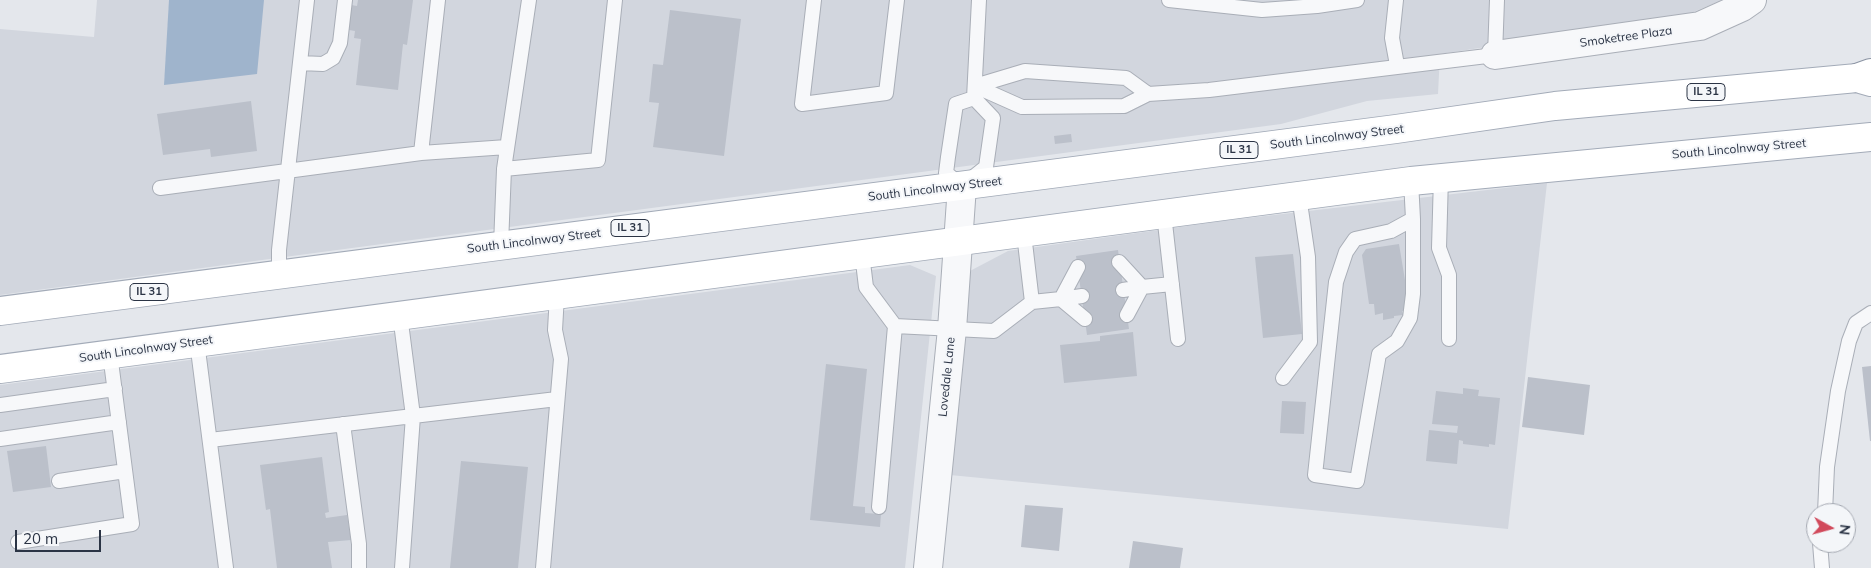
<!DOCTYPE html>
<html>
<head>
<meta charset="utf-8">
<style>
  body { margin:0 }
  #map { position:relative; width:1871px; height:568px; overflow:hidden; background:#e4e7ec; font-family:Mulish,sans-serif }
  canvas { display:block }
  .north { position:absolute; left:1806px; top:503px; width:50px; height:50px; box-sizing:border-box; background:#f4f6f9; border:1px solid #a4a8b1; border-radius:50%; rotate:97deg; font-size:14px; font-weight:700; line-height:20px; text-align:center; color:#2b3445 }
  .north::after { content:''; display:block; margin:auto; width:18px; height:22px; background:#d1495b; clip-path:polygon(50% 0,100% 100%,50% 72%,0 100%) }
  .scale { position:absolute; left:15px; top:530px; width:86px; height:22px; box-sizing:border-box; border:2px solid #2b3445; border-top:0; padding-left:6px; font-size:15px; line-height:18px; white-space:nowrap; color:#2b3445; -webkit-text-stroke:4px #f4f6f9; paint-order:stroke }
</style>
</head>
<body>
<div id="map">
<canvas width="1871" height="568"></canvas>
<div class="north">N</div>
<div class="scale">20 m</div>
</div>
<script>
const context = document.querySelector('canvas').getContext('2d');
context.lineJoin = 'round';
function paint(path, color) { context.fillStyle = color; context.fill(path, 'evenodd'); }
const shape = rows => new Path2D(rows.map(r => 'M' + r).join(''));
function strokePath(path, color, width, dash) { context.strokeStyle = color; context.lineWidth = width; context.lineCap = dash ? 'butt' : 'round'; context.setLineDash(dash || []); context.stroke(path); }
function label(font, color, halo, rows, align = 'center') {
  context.font = font + ' Mulish,sans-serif'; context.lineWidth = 4; context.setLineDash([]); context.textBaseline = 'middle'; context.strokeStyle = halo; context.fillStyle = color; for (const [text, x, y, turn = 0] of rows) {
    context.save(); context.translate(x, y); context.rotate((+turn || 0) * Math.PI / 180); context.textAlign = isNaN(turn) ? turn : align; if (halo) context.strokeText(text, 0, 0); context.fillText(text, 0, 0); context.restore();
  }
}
paint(shape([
  [97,0,1722,0,1679,18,1440,54,1438,94,1367,101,1281,124,0,295,0,29,94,37],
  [1547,183,1508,529,950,475,968,272,1008,251,1223,221],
  [910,265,936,276,905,568,0,568,0,385]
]), '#d2d6de');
paint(shape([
  [169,0,264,0,257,74,164,85]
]), '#9fb4cc');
paint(shape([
  [358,0,413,0,407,45,403,44,398,90,356,85,361,39,354,38,355,31,349,30,351,5,357,6],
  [670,10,741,19,724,156,653,147,659,103,649,102,653,64,663,65],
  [251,101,257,151,211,157,210,149,163,155,157,114],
  [1071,134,1072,142,1055,144,1054,136],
  [1399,244,1410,310,1402,311,1403,315,1394,316,1394,318,1383,320,1383,313,1375,315,1374,304,1369,304,1362,255,1366,249],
  [1118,250,1129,329,1087,335,1076,256],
  [1293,254,1302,334,1263,338,1255,257],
  [1133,332,1137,376,1064,383,1060,345,1100,341,1100,336],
  [826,364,867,369,853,506,865,507,865,513,881,514,880,527,810,520],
  [1871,366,1871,441,1870,441,1862,367],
  [1528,377,1590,385,1584,435,1522,427],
  [1463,388,1479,390,1478,396,1500,398,1495,445,1489,444,1489,447,1463,444,1463,441,1459,440,1457,464,1426,461,1429,430,1457,433,1458,426,1432,424,1436,391,1463,394],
  [1282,401,1306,402,1304,434,1280,433],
  [46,446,51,487,13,492,7,451],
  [322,457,329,512,325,513,326,518,347,515,351,540,328,542,332,568,277,568,270,509,266,510,260,465],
  [461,461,528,467,518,568,450,568],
  [1025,505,1063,508,1059,551,1021,547],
  [1133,541,1183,548,1180,568,1129,568]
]), '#bbc0ca');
const service = shape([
  [814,0,802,104,886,93,897,0],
  [1169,0,1262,10,1317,6,1357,0],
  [1396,0,1392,38,1397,65],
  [300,63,323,64,333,58,340,43,345,0],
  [975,86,1022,107,1124,106,1148,94,1209,90,1495,55,1497,0],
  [975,86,1025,71,1126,78,1148,94],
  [974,98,956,104,948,157,946,173,962,186,986,167,993,118,974,98,979,0],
  [421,153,507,147],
  [504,169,598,160,615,0],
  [1441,177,1439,248,1449,275,1449,339],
  [1411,181,1413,219,1413,294,1410,318,1397,341,1379,354,1357,481,1315,475,1336,282,1346,252,1355,239,1391,231,1413,219],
  [160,188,421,153,438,0],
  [1164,214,1178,339],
  [1024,234,1032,302],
  [501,245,504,169,529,0],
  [862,254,866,287,895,326],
  [1119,262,1142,287],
  [279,275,279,250,307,0],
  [1123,290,1142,287],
  [1061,299,1078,267],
  [1061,299,1082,296],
  [400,315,413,416,402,568],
  [1127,315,1142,287,1172,284],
  [197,342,226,568],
  [1283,378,1310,342,1308,257,1299,196],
  [0,405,115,389],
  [343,424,359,544,359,568],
  [0,439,119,422],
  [210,440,557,399],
  [59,481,125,471],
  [879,507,895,326,994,331,1032,302,1061,299,1085,319],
  [1825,513,1827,467,1838,391,1849,341,1856,323,1871,313],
  [18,542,132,524,110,354],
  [1820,543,1822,568],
  [543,568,561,359,555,330,557,295]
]);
const minor = shape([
  [1495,55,1700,26,1742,7,1752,0],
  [928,568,952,329,962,186]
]);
const primary = shape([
  [0,311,1396,129,1555,106,1857,78,1871,82],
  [0,369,1411,181,1871,137]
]);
const motorway = shape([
  [1857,78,1871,73]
]);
strokePath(service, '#a9aeb7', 16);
strokePath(minor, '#a9aeb7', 30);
strokePath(primary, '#a3abb8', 30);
strokePath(motorway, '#8b94a3', 30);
strokePath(service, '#f7f8fa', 14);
strokePath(minor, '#f7f8fa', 28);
strokePath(primary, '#fff', 28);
strokePath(motorway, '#fff', 28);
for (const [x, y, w] of [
  [1706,92,38],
  [1239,150,38],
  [630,228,38],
  [149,292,38]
]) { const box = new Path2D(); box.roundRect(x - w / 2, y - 8.5, w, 17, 4); context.fillStyle = '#f4f6f9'; context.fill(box); strokePath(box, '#2b3445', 1); }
label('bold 11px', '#2b3445', null, [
  ["IL 31",1706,92],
  ["IL 31",1239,150],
  ["IL 31",630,228],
  ["IL 31",149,292]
]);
label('12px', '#2b3445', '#f4f6f9', [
  ["Smoketree Plaza",1626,37,-8],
  ["South Lincolnway Street",1337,137,-7],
  ["South Lincolnway Street",1739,149,-5],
  ["South Lincolnway Street",935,189,-7],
  ["South Lincolnway Street",534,241,-7],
  ["South Lincolnway Street",146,349,-8],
  ["Lovedale Lane",947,377,-84]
]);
</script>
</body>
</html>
